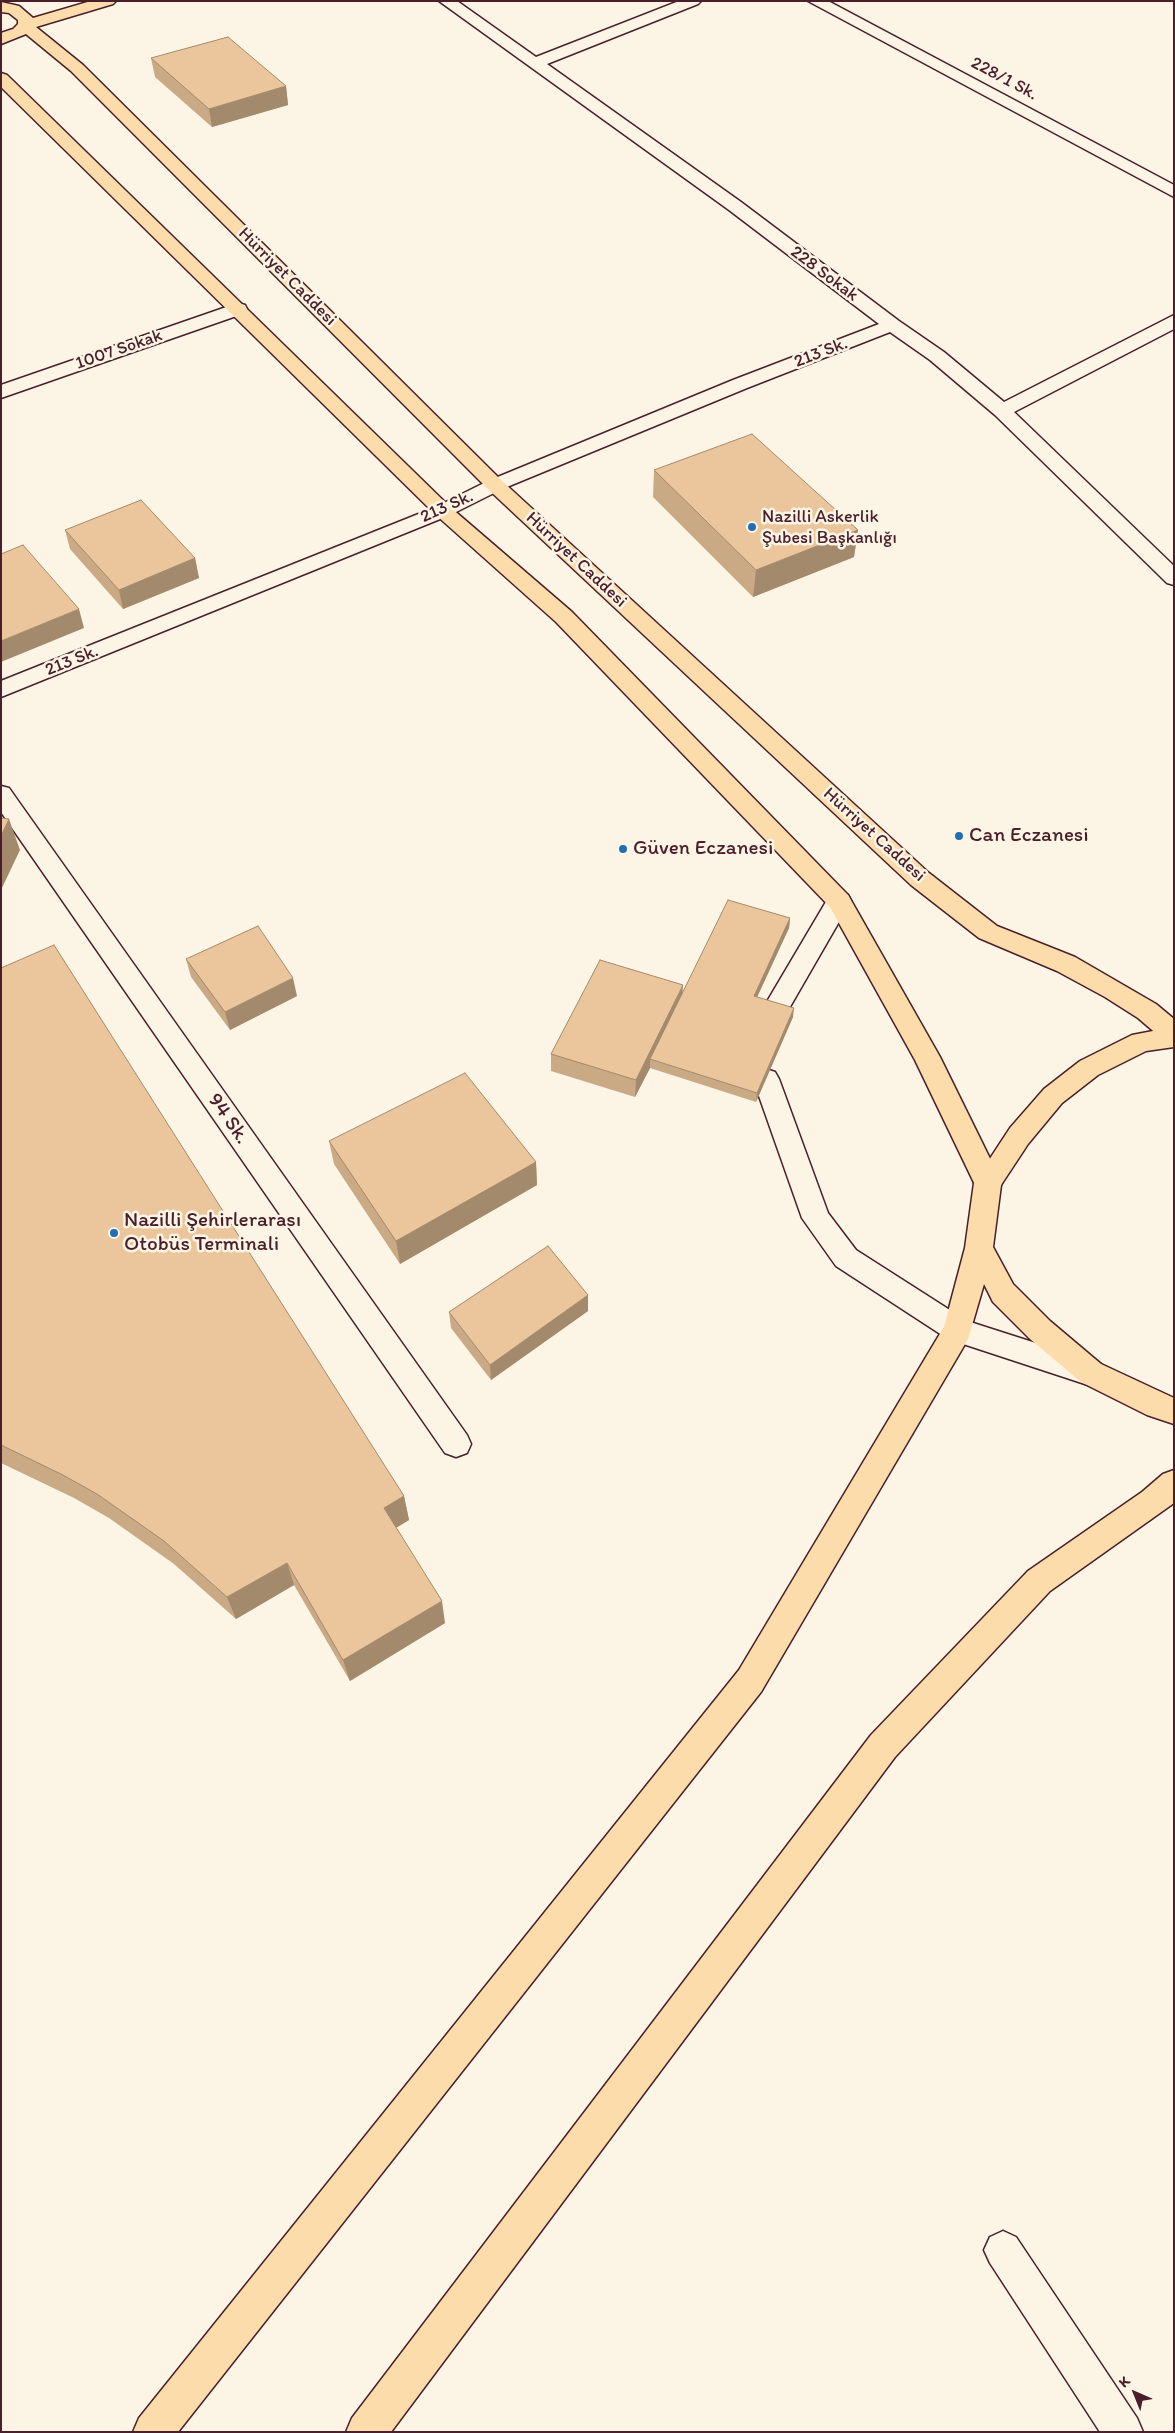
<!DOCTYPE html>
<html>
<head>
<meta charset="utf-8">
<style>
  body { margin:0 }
  #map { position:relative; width:1175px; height:2433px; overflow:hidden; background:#fcf5e5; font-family:Itim,sans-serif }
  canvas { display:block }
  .frame { position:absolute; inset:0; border:2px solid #4a1f2b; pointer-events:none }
  .north { position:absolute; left:1110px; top:2368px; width:50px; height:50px; -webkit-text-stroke:4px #fcf5e5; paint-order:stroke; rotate:316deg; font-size:14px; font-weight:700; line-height:20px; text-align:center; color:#4a1f2b }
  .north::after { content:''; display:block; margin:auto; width:18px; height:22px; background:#4a1f2b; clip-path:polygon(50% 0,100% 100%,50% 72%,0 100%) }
</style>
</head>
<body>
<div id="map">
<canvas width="1175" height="2433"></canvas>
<div class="frame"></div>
<div class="north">K</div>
</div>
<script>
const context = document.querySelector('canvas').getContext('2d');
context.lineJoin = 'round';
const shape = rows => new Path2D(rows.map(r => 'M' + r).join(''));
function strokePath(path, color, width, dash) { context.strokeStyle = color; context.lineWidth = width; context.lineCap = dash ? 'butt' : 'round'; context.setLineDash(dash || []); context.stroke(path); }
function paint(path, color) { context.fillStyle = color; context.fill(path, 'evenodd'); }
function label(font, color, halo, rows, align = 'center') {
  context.font = font + ' Itim,sans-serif'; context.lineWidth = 5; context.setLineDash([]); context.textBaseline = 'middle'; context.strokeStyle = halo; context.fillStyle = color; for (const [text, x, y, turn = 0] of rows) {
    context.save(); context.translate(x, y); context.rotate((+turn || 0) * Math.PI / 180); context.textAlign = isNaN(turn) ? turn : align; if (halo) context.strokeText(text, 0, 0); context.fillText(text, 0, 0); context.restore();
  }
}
const minor = shape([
  [439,1,457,1,536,57,679,1,701,1,698,4,547,64,741,202,899,321,944,352,1004,402,1174,315,1174,329,1014,412,1174,566,1174,585,1167,583,995,415,930,360,890,332,747,388,502,489,450,515,1,697,1,681,436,507,488,481,733,380,879,324,729,210,439,1],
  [808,1,828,1,1174,185,1174,197,808,1],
  [238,303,245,305,247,309,245,313,1,398,1,385,238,303],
  [1,786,9,788,467,1435,471,1444,467,1453,456,1457,445,1453,1,812,1,786],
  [839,892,848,895,851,901,783,1019,774,1022,765,1019,761,1012,765,1005,830,895,839,892],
  [766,1069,775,1072,779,1079,828,1213,856,1250,967,1321,1101,1364,1106,1373,1101,1382,1091,1386,948,1339,836,1266,802,1218,753,1079,757,1072,766,1069],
  [1003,2231,1016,2237,1137,2418,1143,2432,1100,2432,990,2263,984,2250,990,2237,1003,2231]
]);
const major = shape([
  [91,1,116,1,113,4,36,27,83,65,502,481,929,873,997,926,1075,957,1156,1004,1174,1019,1174,1044,1165,1041,1138,1018,1105,997,1057,971,979,938,911,885,488,489,71,71,26,34,1,44,1,33,13,29,18,24,18,20,9,13,1,12,1,2,19,6,33,18,91,1],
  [1,73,7,75,450,507,572,612,848,895,940,1057,1002,1183,998,1191,988,1194,978,1191,915,1060,830,907,556,622,436,515,1,87,1,73]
]);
const highway = shape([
  [1174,1027,1174,1047,1146,1051,1098,1075,1062,1103,1028,1144,1001,1185,993,1247,1013,1284,1050,1321,1101,1364,1174,1398,1174,1424,1147,1415,1081,1382,1030,1339,993,1302,984,1284,968,1339,761,1692,178,2432,133,2432,139,2418,739,1670,944,1327,965,1248,974,1183,1010,1128,1044,1089,1080,1061,1132,1035,1174,1027],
  [1174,1470,1174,1503,1050,1591,895,1757,391,2432,346,2432,352,2418,871,1735,1028,1571,1142,1492,1163,1474,1174,1470]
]);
strokePath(minor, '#4a1f2b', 3);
strokePath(major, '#4a1f2b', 3);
strokePath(highway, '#4a1f2b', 3);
paint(minor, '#fcf5e5');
paint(major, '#fcdcab');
paint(highway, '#fcdcab');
paint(shape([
  [151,58,286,86,288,105,212,127,155,77],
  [654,470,858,530,854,557,753,597,653,497],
  [65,530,195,558,199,578,123,609,70,549],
  [790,918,789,928,757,997,793,1017,756,1102,650,1068,635,1097,551,1071,551,1054,682,993],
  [186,959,297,996,230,1030,191,977],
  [1,968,404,1496,409,1520,396,1528,445,1623,350,1681,294,1585,236,1619,174,1564,109,1518,74,1498,1,1463],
  [329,1141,536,1162,537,1185,400,1264,334,1164],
  [588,1311,491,1380,451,1328,449,1312]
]), '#caa985');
paint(shape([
  [286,86,288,105,212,127,209,109],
  [858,530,854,557,753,597,756,570],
  [195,558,199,578,123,609,119,590],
  [79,609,84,628,1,662,1,641],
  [9,819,20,850,1,890,1,836],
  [790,918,789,928,753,1006,754,996],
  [293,978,297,996,230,1030,225,1012],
  [683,985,682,1003,650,1059,650,1068,635,1097,636,1080],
  [794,1008,793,1017,756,1102,757,1093],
  [536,1162,537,1185,400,1264,396,1241],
  [588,1295,588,1311,491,1380,490,1365],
  [404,1496,409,1520,389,1532,384,1508],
  [287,1563,294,1585,236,1619,227,1597],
  [442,1601,445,1623,350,1681,343,1660]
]), '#a48a6c');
const building = shape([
  [228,37,286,86,209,109,151,58,228,37],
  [752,434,858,530,756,570,654,470,752,434],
  [141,500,195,558,119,590,65,530,141,500],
  [23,545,79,609,1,641,1,554,23,545],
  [1,818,9,819,1,836,1,818],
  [728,900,790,918,754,996,794,1008,757,1093,650,1059,728,900],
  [258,926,293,978,225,1012,186,959,258,926],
  [54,945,404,1496,384,1508,442,1601,343,1660,287,1563,227,1597,164,1541,97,1494,61,1474,1,1445,1,968,54,945],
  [600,960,683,985,636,1080,551,1054,600,960],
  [465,1073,536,1162,396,1241,329,1141,465,1073],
  [548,1246,588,1295,490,1365,449,1312,548,1246]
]);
paint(building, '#ebc59b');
strokePath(building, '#a48a6c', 1);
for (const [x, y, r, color] of [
  [752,527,5,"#1f6fb2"],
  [959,836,5,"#1f6fb2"],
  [623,849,5,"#1f6fb2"],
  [114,1233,5,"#1f6fb2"]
]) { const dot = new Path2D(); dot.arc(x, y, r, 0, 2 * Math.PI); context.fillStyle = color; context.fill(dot); strokePath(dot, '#fcf5e5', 2); }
label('18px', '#4a1f2b', '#fcf5e5', [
  ["228/1 Sk.",1004,79,28],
  ["228 Sokak",824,274,37],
  ["Hürriyet Caddesi",287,277,45],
  ["1007 Sokak",119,350,-19],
  ["213 Sk.",821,353,-21],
  ["213 Sk.",447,507,-24],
  ["Hürriyet Caddesi",576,560,43],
  ["213 Sk.",72,661,-22],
  ["Hürriyet Caddesi",874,835,42]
]);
label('18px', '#4a1f2b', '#fcf5e5', [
  ["Nazilli Askerlik",762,517],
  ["Şubesi Başkanlığı",762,538]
], 'left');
label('21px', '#4a1f2b', '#fcf5e5', [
  ["Can Eczanesi",969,836],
  ["Güven Eczanesi",633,849],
  ["Nazilli Şehirlerarası",124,1221],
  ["Otobüs Terminali",124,1245]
], 'left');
label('21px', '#4a1f2b', '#fcf5e5', [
  ["94 Sk.",228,1119,55]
]);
</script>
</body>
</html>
